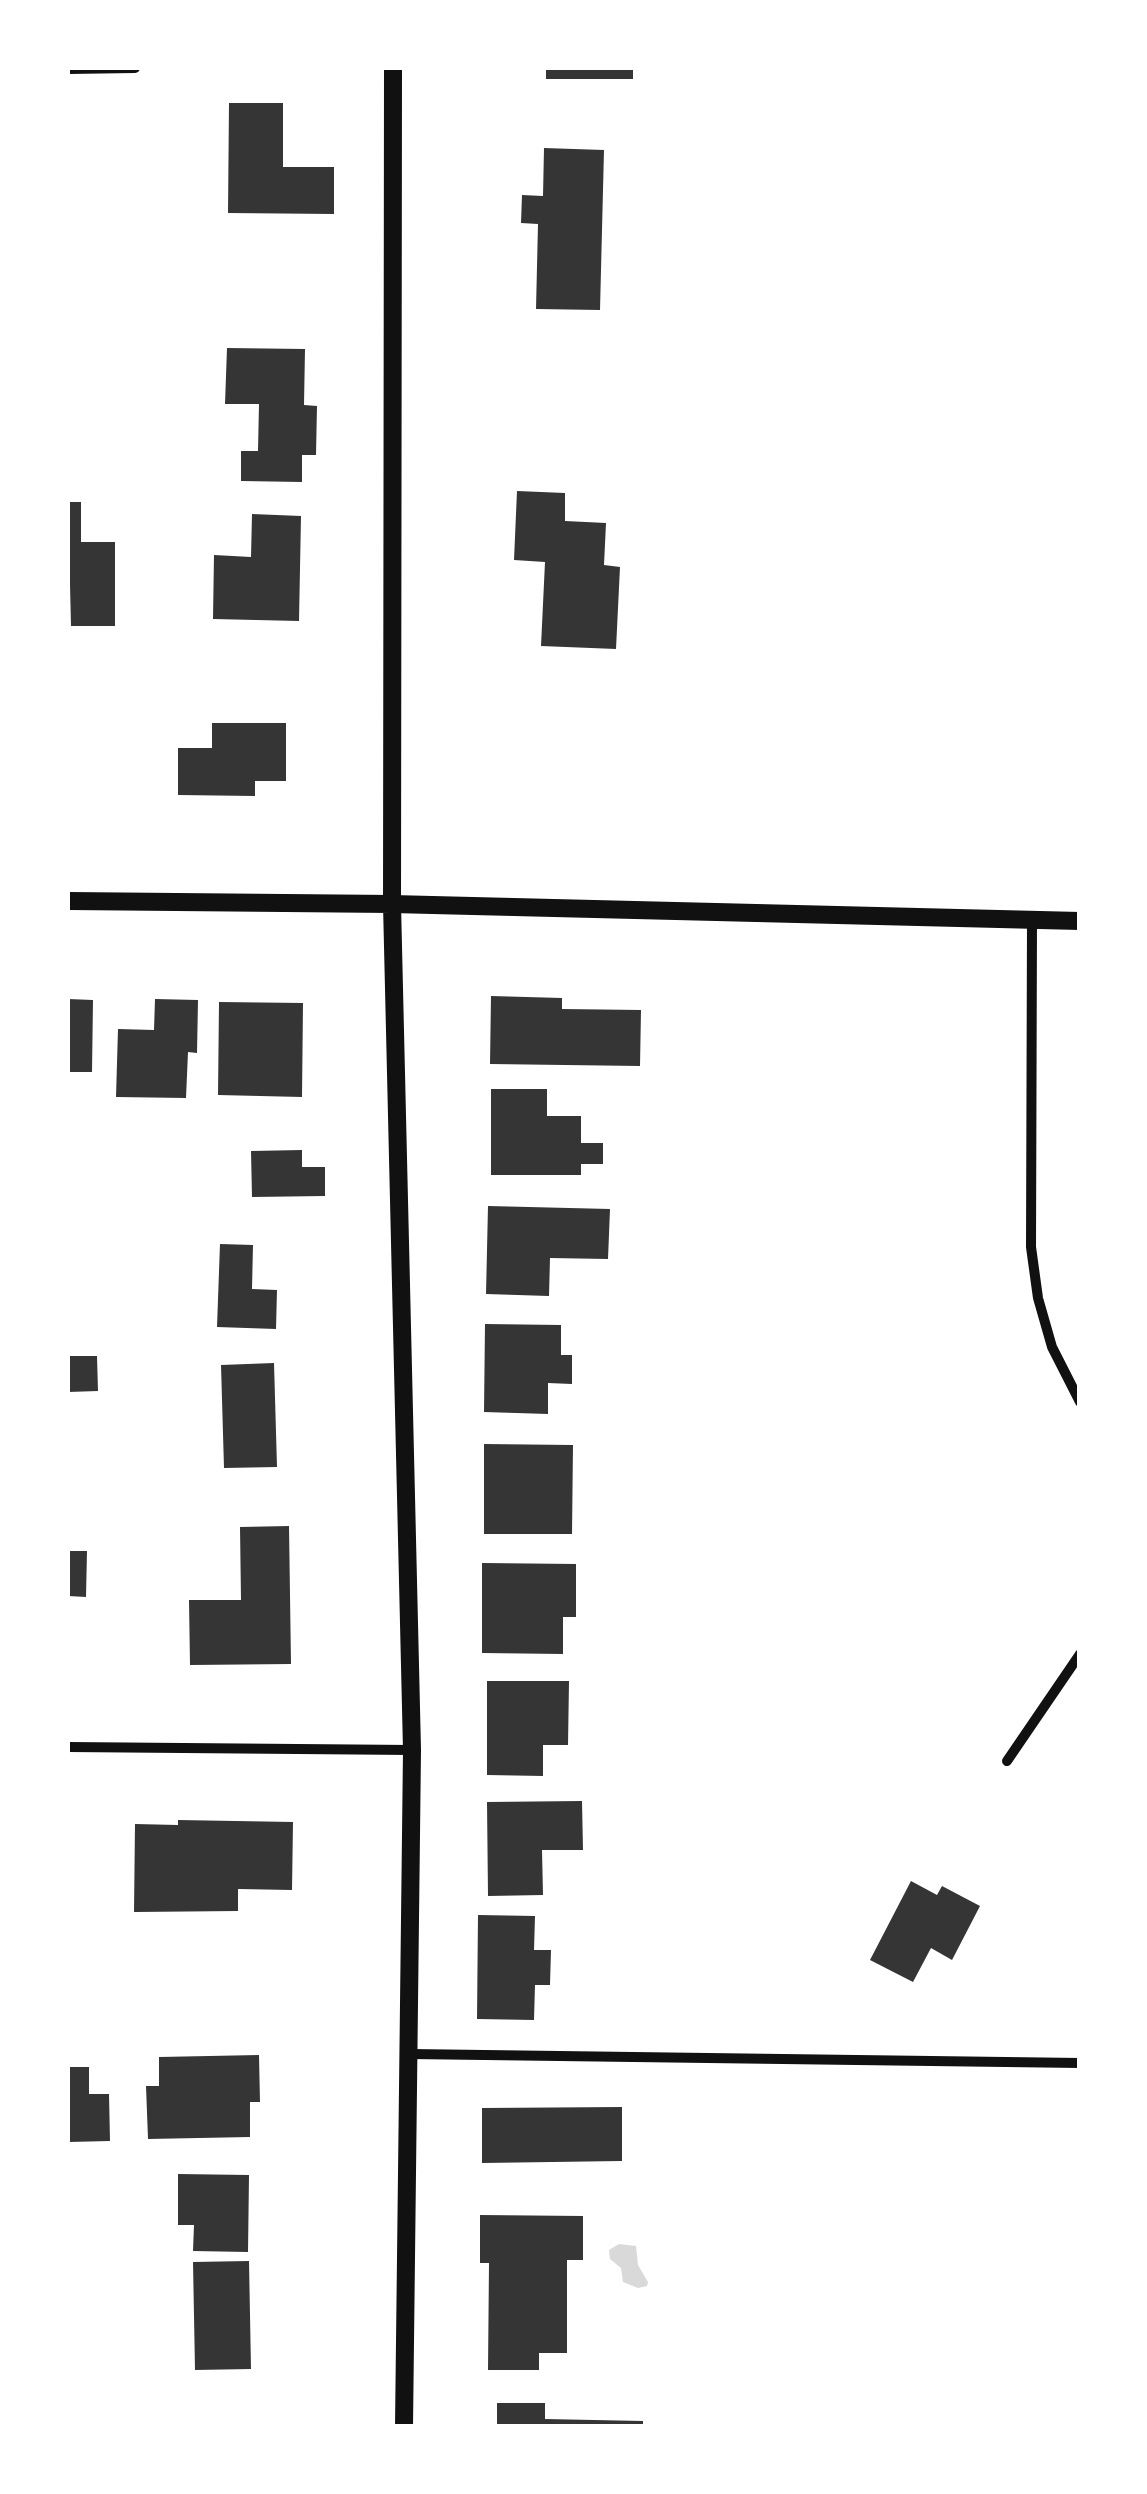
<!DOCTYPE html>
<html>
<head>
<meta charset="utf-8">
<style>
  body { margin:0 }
  #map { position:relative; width:1147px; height:2494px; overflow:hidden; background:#fff; font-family:Signika,sans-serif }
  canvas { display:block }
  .frame { position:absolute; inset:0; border:70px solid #fff; pointer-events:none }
</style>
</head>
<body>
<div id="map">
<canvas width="1147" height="2494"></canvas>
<div class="frame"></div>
</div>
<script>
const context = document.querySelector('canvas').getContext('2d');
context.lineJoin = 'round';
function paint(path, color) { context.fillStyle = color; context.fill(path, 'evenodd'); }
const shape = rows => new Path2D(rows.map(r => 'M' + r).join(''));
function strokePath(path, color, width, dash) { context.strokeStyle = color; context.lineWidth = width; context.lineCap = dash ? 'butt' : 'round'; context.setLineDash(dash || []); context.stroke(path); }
paint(shape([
  [619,2244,636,2246,638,2265,648,2282,647,2286,638,2288,623,2282,621,2268,610,2259,609,2250]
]), '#d9d9d9');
paint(shape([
  [546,68,633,68,633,79,546,79],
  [229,103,283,103,283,167,334,167,334,214,228,213],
  [544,148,604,150,600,310,536,309,538,224,521,223,522,195,543,196],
  [227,348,305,349,304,405,317,406,316,455,302,455,302,482,241,481,241,451,258,451,259,404,225,404],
  [517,491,565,493,565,521,606,523,604,565,620,567,616,649,541,646,545,562,514,560],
  [68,502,81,502,81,542,115,542,115,626,71,626],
  [252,514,301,516,299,621,213,619,214,555,251,557],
  [212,723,286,723,286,781,255,781,255,796,178,795,178,748,212,748],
  [491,996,562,998,562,1009,641,1010,640,1066,490,1064],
  [68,999,93,1000,92,1072,68,1072],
  [155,999,198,1000,197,1053,188,1052,186,1098,116,1097,118,1029,154,1030],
  [219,1002,303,1003,302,1097,218,1095],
  [491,1089,547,1089,547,1116,581,1116,581,1143,603,1143,603,1164,581,1164,581,1175,491,1175],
  [302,1150,302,1167,325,1167,325,1196,252,1197,251,1151],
  [488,1206,610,1209,608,1259,550,1258,549,1296,486,1294],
  [220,1244,253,1245,252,1289,277,1290,276,1329,217,1327],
  [485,1324,561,1325,561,1355,572,1355,572,1384,548,1383,548,1414,484,1412],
  [68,1356,97,1356,98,1391,68,1392],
  [274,1363,277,1467,224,1468,221,1365],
  [484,1444,573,1445,572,1534,484,1534],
  [289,1526,291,1664,190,1665,189,1600,241,1600,240,1527],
  [68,1551,87,1551,86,1597,68,1596],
  [482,1563,576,1564,576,1617,563,1617,563,1654,482,1653],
  [487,1681,569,1681,568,1745,543,1745,543,1776,487,1775],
  [582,1801,583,1850,542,1850,543,1895,488,1896,487,1802],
  [178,1820,293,1822,292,1890,238,1889,238,1911,134,1912,135,1824,178,1825],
  [911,1881,937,1895,942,1886,980,1906,952,1960,931,1948,913,1982,870,1960],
  [478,1915,535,1916,534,1950,551,1950,550,1985,535,1985,534,2020,477,2019],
  [259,2055,260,2102,250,2102,250,2137,148,2139,146,2086,159,2086,159,2057],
  [70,2067,89,2067,89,2094,109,2094,110,2141,68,2142],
  [622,2107,622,2161,482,2163,482,2108],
  [178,2174,249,2175,248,2252,193,2251,194,2225,178,2225],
  [480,2215,583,2216,583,2260,567,2260,567,2353,539,2353,539,2370,488,2370,489,2263,480,2263],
  [249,2261,251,2369,195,2370,193,2262],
  [497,2403,545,2403,545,2419,643,2421,643,2426,497,2426]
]), '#353535');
strokePath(shape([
  [68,69,135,68],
  [1032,920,1031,1247,1038,1298,1052,1347,1080,1402],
  [68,1747,412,1750],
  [1007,1761,1080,1654],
  [410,2054,1080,2063]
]), '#111', 10);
strokePath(shape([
  [393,68,392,904,412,1750,404,2426],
  [68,901,392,904,1080,921]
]), '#111', 18);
</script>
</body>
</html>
